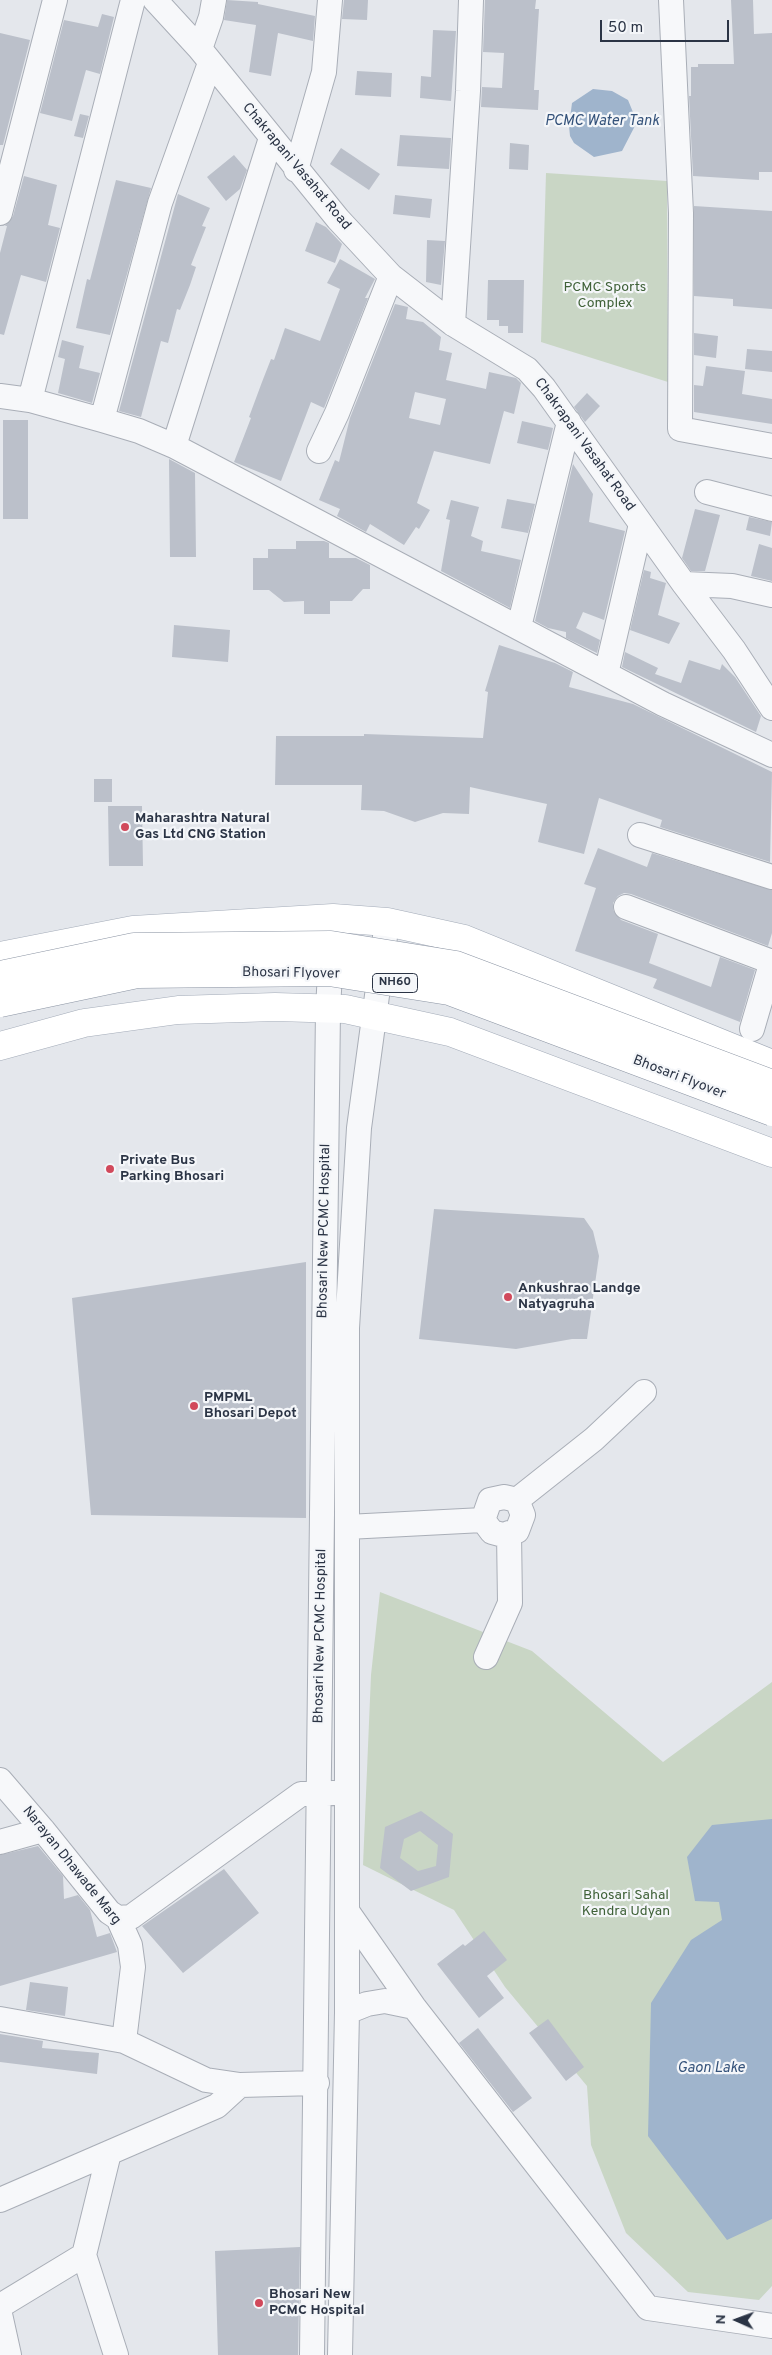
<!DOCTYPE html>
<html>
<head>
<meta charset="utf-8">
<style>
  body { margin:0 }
  #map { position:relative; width:772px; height:2355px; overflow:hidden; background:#e4e7ec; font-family:Overpass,sans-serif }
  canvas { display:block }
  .north { position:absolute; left:712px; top:2295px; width:50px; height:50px; -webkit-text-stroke:4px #f4f6f9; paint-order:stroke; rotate:272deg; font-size:14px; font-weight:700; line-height:20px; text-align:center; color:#2b3445 }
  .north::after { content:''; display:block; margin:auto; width:18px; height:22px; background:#2b3445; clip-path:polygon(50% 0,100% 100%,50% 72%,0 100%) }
  .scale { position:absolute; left:600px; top:20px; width:129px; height:22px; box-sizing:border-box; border:2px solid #2b3445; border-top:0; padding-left:6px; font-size:15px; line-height:18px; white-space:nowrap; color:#2b3445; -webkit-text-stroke:4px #f4f6f9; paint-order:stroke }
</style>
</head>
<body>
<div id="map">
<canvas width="772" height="2355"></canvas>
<div class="north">N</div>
<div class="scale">50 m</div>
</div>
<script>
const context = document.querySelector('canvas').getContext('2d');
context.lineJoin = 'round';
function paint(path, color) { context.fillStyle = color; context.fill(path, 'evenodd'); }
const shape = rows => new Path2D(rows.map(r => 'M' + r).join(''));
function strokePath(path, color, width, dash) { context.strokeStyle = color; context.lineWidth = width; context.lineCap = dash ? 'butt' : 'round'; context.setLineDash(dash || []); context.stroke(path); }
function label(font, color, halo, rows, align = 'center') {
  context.font = font + ' Overpass,sans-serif'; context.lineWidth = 4.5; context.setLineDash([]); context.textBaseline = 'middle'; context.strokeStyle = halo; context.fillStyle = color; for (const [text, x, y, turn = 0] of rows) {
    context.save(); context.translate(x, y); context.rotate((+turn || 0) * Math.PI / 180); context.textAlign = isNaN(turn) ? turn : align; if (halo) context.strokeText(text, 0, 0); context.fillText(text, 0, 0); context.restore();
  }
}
paint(shape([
  [546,173,667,181,668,382,541,342],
  [380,1592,532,1651,663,1762,772,1682,772,2286,759,2300,688,2292,626,2233,591,2145,587,2086,505,1987,454,1910,363,1865,371,1675]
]), '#c9d6c5');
paint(shape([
  [593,89,612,91,628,100,637,122,622,151,594,157,574,143,570,136,569,126,572,103],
  [772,1819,772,2219,727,2240,648,2136,651,2003,691,1940,722,1920,719,1902,695,1901,687,1857,712,1825]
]), '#9fb4cc');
paint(shape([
  [227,0,258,2,258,4,315,16,313,41,278,33,271,76,249,72,256,25,224,20],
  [344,0,368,0,367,20,342,19],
  [485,0,536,0,535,9,539,9,534,90,539,90,538,110,481,107,482,87,502,88,504,53,483,52],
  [731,0,753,0,754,34,772,33,772,172,759,172,759,180,693,176,689,96,691,96,691,67,698,67,698,64,734,64],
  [102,14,114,17,100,74,86,70,72,121,40,113,64,20,98,27],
  [433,30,456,31,451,101,420,98,421,76,431,77],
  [0,33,30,40,3,145,0,145],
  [357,71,392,73,391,97,355,95],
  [80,114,89,116,83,138,74,136],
  [400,135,451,138,449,169,397,166],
  [510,143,529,145,528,170,509,169],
  [341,148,380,174,369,190,330,164],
  [234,155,247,170,240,189,226,201,207,177],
  [24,176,57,185,48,225,60,228,46,282,21,275,4,335,0,334,0,253,7,226,5,226,13,216],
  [116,180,151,188,110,335,76,328,87,279,90,280],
  [178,194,210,208,202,226,206,227,191,265,196,267,190,285,180,310,177,309,168,343,161,341,141,417,119,411],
  [395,195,432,199,430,218,393,214],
  [694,206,772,211,772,309,733,306,733,299,694,296],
  [316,222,326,227,342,244,335,263,305,251],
  [427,240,445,241,441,285,426,282],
  [340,259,375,279,365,298,368,298,324,408,311,402,281,481,234,462,251,418,249,417,262,382,271,359,274,360,285,328,320,341,340,289,327,283],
  [488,280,524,280,523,333,508,333,508,326,499,326,499,320,487,320],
  [395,304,408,307,406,319,423,322,441,337,439,350,452,353,446,380,486,389,489,372,516,378,521,383,514,414,504,411,490,464,434,451,417,503,430,510,419,529,416,527,404,545,370,524,366,532,337,516,340,509,319,500,335,460,339,462,350,418],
  [415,392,446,399,440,425,409,418],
  [694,333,718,336,716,358,694,355],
  [62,340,84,346,79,368,100,373,92,403,58,393,65,359,58,357],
  [747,349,772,351,772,372,745,369],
  [706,366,745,371,742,394,772,399,772,424,694,412,694,385,703,386],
  [587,393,600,406,585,422,574,407],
  [3,420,28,420,28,519,3,519],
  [522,421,553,428,548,450,517,443],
  [169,459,195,473,196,557,170,557],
  [573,464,593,494,589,522,625,531,604,620,583,612,576,628,600,640,597,653,566,638,566,632,548,628,535,621],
  [507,499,535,504,528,533,501,528],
  [451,500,479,507,471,536,483,541,481,551,521,560,510,608,441,571,450,520,446,519],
  [695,509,720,515,705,571,691,571,682,558],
  [749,517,772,522,770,536,746,530],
  [296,541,324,541,329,543,329,558,356,558,370,565,370,589,363,589,352,601,330,601,330,614,304,614,304,601,284,602,269,590,253,590,253,558,268,558,268,549,296,549],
  [759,544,772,548,772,581,751,576],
  [644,570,651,572,650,578,666,583,658,615,680,623,669,644,630,630],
  [174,625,230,630,228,662,172,657],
  [499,645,555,663,573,672,569,687,633,704,772,772,770,862,660,827,662,820,599,798,584,854,538,842,547,804,470,787,469,814,443,813,415,822,384,811,361,810,362,785,275,785,276,736,364,736,364,734,483,738,488,692,485,691],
  [625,652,658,668,655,674,681,683,689,660,720,670,722,664,735,677,761,716,756,732,622,667],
  [94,779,112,779,112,802,94,802],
  [108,806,142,806,143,866,109,866],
  [598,848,647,867,652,853,772,890,772,933,768,946,631,894,624,893,618,896,613,903,613,910,621,920,658,934,649,963,711,987,720,957,755,970,740,1022,653,988,657,979,575,951,596,888,584,884],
  [434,1209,584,1218,593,1231,599,1256,587,1339,572,1339,516,1349,419,1339],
  [306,1262,306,1518,91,1515,72,1298],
  [421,1811,453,1834,449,1877,411,1891,380,1868,385,1827],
  [420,1831,438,1845,436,1866,418,1871,400,1858,404,1839],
  [38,1846,63,1876,64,1899,78,1895,90,1910,97,1937,110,1933,117,1952,0,1986,0,1855],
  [224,1869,259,1913,183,1973,142,1926],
  [484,1931,507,1960,487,1976,504,1998,479,2018,437,1964,463,1944,465,1946],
  [30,1982,68,1987,65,2016,26,2010],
  [548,2019,584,2067,566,2081,529,2033],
  [478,2028,532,2098,513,2112,459,2043],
  [0,2034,43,2041,42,2048,99,2053,97,2074,0,2062],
  [300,2247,298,2355,218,2355,215,2251]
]), '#bbc0ca');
const minor = shape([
  [155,0,200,49,338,219,391,276,453,324,527,369,544,388,684,584,734,650,772,708],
  [671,0,681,213,680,429,772,446],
  [200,49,211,17,214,0],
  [296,170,324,72,330,0],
  [0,213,55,0],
  [453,324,468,91,471,0],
  [0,396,30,400,102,420,139,431,174,446,663,704,772,755],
  [30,400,133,0],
  [102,420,160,203,210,63],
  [174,446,271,138],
  [319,451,337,413,391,276],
  [707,492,772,509],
  [684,584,732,586,772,595],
  [519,627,569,422],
  [606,674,641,524],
  [640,835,772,877],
  [626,907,772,962],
  [752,1029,772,961],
  [504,1497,517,1500,523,1515,517,1531,503,1535,492,1532,483,1520,490,1500,504,1497],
  [517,1500,594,1439,644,1392],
  [347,1527,483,1520],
  [486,1657,510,1603,509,1533],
  [0,1780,43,1830,109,1912,118,1918,130,1945,133,1967,124,2041,0,2019],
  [0,1842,43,1830],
  [347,1911,414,2007,648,2308,772,2326],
  [118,1918,131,1917,301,1794,334,1793],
  [347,2012,367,2004,385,2001,414,2007],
  [124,2041,206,2080,240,2085,317,2083],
  [0,2200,217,2106,240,2085],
  [84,2255,116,2355],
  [0,2306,84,2255,109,2153],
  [0,2314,9,2355],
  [312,2355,328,1009,331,954],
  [340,2355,347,2012,347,1328,359,1128,387,922]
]);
const major = shape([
  [0,956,133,930,333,918,387,922,464,939,772,1064],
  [0,1046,84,1023,178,1010,275,1007,345,1009,450,1032,772,1153]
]);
strokePath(minor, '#a9aeb7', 26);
strokePath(major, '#a3abb8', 29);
strokePath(minor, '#f7f8fa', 24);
strokePath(major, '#fff', 28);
const highwayBridge = shape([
  [0,975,134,947,331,945,456,965,772,1084],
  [0,1003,137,974,329,972,449,991,772,1112]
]);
strokePath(highwayBridge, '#8b94a3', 29, []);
strokePath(highwayBridge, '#fff', 28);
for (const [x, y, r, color] of [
  [125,827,5,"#d1495b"],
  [110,1169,5,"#d1495b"],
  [508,1297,5,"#d1495b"],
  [194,1406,5,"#d1495b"],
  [259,2303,5,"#d1495b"]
]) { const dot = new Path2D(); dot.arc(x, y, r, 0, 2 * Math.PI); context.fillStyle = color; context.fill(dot); strokePath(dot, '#f4f6f9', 2); }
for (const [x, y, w] of [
  [395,983,45]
]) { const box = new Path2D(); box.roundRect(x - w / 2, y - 9.5, w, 19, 4); context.fillStyle = '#f4f6f9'; context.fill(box); strokePath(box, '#2b3445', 1); }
label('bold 12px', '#2b3445', null, [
  ["NH60",395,983]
]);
label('14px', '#2b3445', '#f4f6f9', [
  ["Chakrapani Vasahat Road",296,167,50],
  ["Chakrapani Vasahat Road",584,445,54],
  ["Bhosari Flyover",291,974,1],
  ["Bhosari Flyover",679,1078,21],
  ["Bhosari New PCMC Hospital",325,1231,-89],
  ["Bhosari New PCMC Hospital",321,1636,-89],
  ["Narayan Dhawade Marg",71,1866,51]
]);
label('14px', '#3f6138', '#f4f6f9', [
  ["PCMC Sports",605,288],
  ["Complex",605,304],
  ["Bhosari Sahal",626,1896],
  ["Kendra Udyan",626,1912]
]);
label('bold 14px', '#2b3445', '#f4f6f9', [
  ["Maharashtra Natural",135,819],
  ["Gas Ltd CNG Station",135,835],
  ["Private Bus",120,1161],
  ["Parking Bhosari",120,1177],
  ["Ankushrao Landge",518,1289],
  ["Natyagruha",518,1305],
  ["PMPML",204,1398],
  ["Bhosari Depot",204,1414],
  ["Bhosari New",269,2295],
  ["PCMC Hospital",269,2311]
], 'left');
label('italic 15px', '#34527a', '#f4f6f9', [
  ["PCMC Water Tank",602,122],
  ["Gaon Lake",711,2069]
]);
</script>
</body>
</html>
